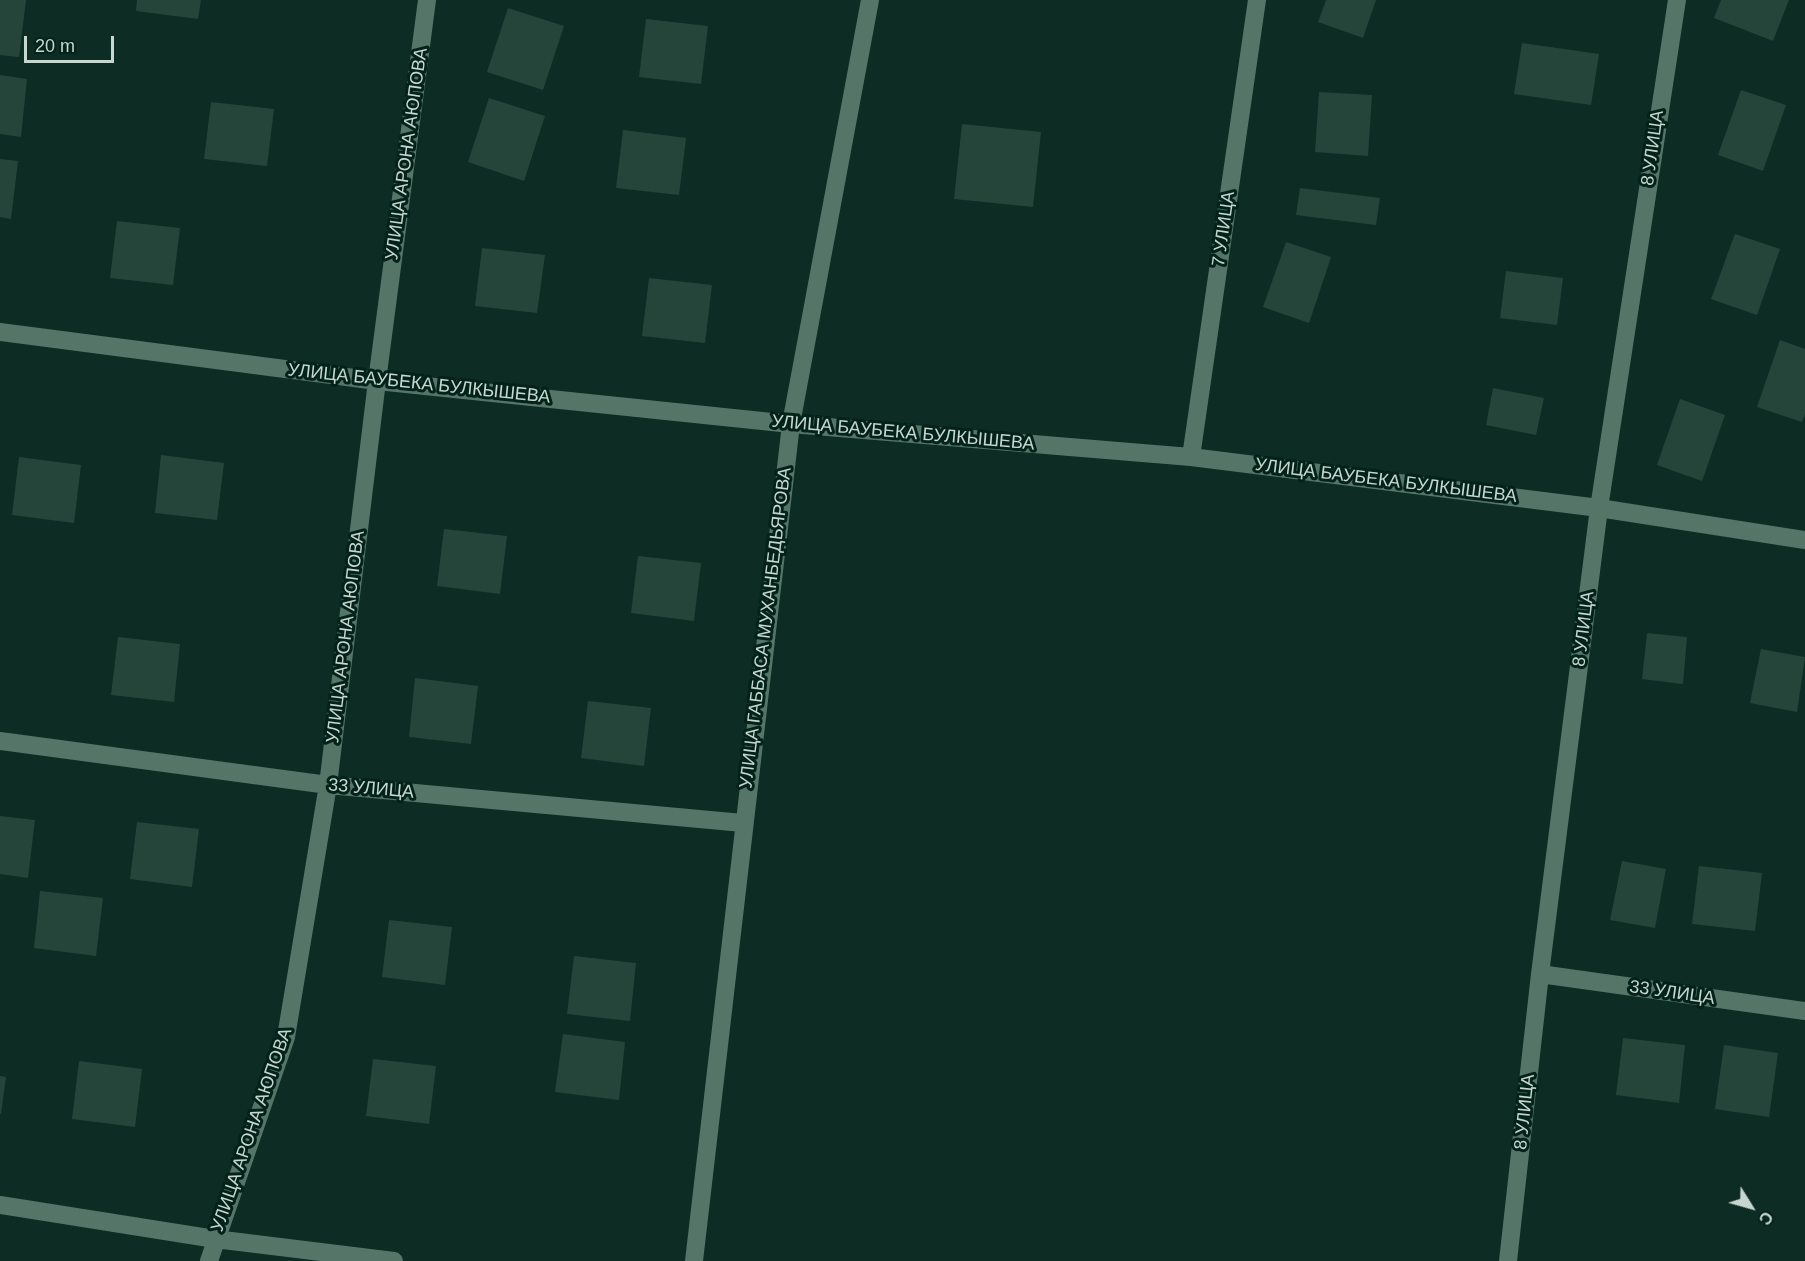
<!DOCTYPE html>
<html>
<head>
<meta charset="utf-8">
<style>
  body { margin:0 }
  #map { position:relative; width:1805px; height:1261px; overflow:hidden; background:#0d2c23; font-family:Helvetica,sans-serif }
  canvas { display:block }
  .north { position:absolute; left:1721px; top:1177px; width:60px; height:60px; -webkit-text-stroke:4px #032219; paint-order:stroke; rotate:127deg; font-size:16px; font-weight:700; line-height:24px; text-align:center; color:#c6d7d0 }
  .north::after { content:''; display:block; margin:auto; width:21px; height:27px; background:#c6d7d0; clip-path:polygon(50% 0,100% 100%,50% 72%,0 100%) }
  .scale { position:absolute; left:24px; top:36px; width:90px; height:27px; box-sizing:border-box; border:3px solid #c6d7d0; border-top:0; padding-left:8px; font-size:18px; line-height:21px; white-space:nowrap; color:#c6d7d0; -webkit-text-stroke:4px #032219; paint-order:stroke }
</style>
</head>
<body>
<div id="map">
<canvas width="1805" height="1261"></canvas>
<div class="north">С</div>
<div class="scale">20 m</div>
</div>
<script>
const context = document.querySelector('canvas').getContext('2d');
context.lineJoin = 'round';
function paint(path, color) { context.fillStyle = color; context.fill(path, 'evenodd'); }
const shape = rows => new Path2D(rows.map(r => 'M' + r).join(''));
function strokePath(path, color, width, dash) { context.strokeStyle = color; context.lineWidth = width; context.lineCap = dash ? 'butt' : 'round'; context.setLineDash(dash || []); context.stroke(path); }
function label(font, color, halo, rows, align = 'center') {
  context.font = font + ' Helvetica,sans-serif'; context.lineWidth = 6; context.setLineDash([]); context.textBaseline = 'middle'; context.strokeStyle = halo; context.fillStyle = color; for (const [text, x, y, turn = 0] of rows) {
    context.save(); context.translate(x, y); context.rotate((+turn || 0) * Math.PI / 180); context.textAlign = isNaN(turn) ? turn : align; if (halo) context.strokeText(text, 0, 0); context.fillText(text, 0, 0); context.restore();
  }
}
paint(shape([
  [0,0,26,0,19,57,0,55],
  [137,0,201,0,198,19,136,11],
  [1326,0,1376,0,1363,38,1318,22],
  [1721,0,1789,0,1773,41,1714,18],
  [508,8,564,26,543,90,487,72],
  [646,19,708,26,701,84,639,77],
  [1522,43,1599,54,1591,105,1514,94],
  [0,75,27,79,21,137,0,134],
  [1741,90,1786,105,1763,171,1718,155],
  [1319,92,1372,95,1368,156,1315,152],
  [489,98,545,116,524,181,468,162],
  [211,102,274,109,267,166,204,159],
  [962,124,1041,132,1033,207,954,199],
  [623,130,686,138,679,195,616,188],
  [0,159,18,161,11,219,0,217],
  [1300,188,1380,198,1376,225,1296,215],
  [117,221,180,228,173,285,110,278],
  [1735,234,1780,249,1757,315,1711,299],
  [1286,242,1331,257,1309,323,1263,307],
  [482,248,545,255,537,313,475,306],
  [1506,271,1563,278,1557,325,1500,318],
  [649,278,712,285,705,343,642,336],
  [1780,340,1805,349,1805,414,1802,422,1757,407],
  [1493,388,1544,398,1536,435,1486,425],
  [1680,399,1725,415,1702,481,1657,465],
  [161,455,224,463,217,520,155,513],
  [19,457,81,465,74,523,12,515],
  [444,529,507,536,500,594,437,586],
  [638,556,701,563,694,621,631,613],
  [1647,633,1687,637,1683,684,1642,679],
  [118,637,180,644,174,702,111,695],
  [1761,649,1805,657,1797,712,1750,703],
  [415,678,478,686,471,744,409,737],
  [588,701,651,708,644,766,581,758],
  [0,816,35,820,28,878,0,874],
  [137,822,199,829,192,887,130,879],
  [1622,861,1666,869,1655,928,1610,920],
  [1699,866,1762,873,1755,931,1692,924],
  [40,891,103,898,96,956,34,948],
  [389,920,452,927,445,985,382,977],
  [574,956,636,963,630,1021,567,1014],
  [563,1034,625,1042,619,1100,555,1092],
  [1623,1038,1685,1045,1679,1103,1616,1095],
  [1724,1045,1778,1053,1769,1117,1715,1109],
  [373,1059,436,1066,429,1124,366,1116],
  [79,1061,142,1069,135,1127,72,1119],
  [0,1076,6,1077,1,1114,0,1113]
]), '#26453a');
strokePath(shape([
  [0,332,377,381,791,424,1191,457,1599,508,1805,540],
  [1191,457,1257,0],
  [0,741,328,785,743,823],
  [1540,974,1805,1011],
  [0,1205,215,1239,394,1261],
  [209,1261,286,1037,328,785,377,381,427,0],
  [694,1261,791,424,870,0],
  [1508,1261,1540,974,1599,508,1677,0]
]), '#557569', 18);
label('18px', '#c6d7d0', '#032219', [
  ["8 УЛИЦА",1653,148,-82],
  ["УЛИЦА АРОНА АЮПОВА",407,154,-82],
  ["7 УЛИЦА",1224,229,-82],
  ["УЛИЦА БАУБЕКА БУЛКЫШЕВА",419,384,6],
  ["УЛИЦА БАУБЕКА БУЛКЫШЕВА",903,433,5],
  ["УЛИЦА БАУБЕКА БУЛКЫШЕВА",1386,481,7],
  ["УЛИЦА ГАББАСА МУХАНБЕДЬЯРОВА",766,628,-83],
  ["8 УЛИЦА",1584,629,-83],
  ["УЛИЦА АРОНА АЮПОВА",346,637,-83],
  ["33 УЛИЦА",371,789,5],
  ["33 УЛИЦА",1672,993,8],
  ["8 УЛИЦА",1525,1112,-84],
  ["УЛИЦА АРОНА АЮПОВА",252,1130,-71]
]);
</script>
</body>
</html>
